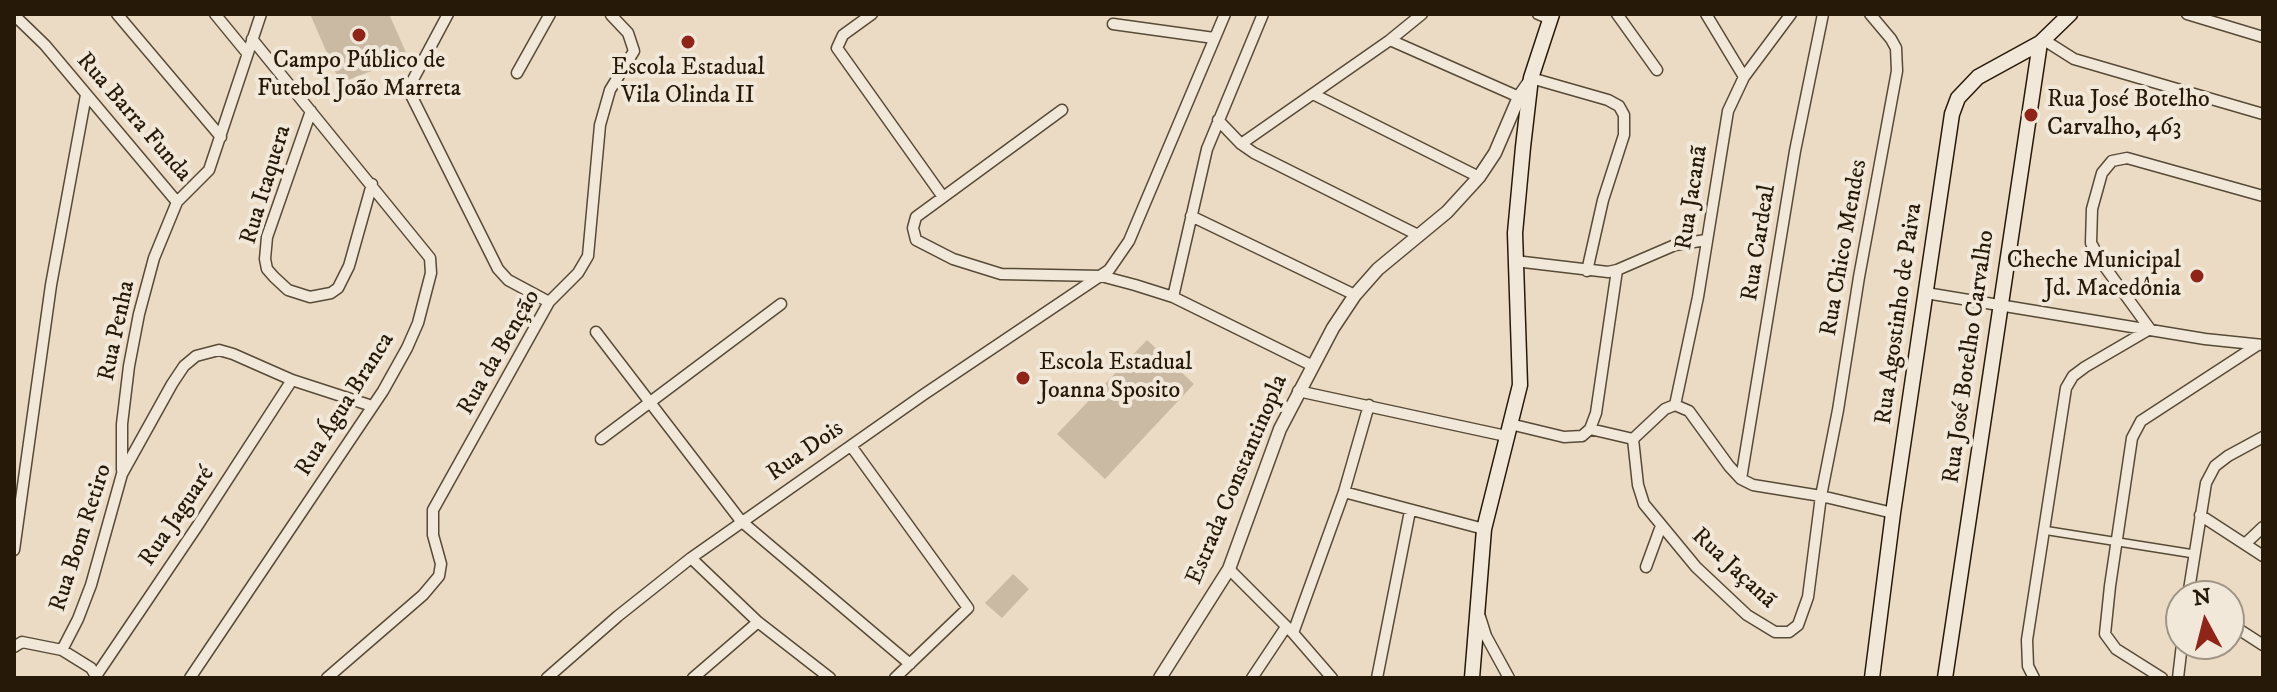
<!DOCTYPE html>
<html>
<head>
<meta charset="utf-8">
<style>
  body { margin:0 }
  #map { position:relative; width:2277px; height:692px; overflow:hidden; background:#ebdbc4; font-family:"IM FELL DW Pica",serif }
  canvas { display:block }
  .frame { position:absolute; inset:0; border:16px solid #261907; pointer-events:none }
  .north { position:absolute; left:2165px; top:580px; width:80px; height:80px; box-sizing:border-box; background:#f2e8d9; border:2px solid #a09585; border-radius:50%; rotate:353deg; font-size:22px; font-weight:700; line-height:32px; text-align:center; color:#261907 }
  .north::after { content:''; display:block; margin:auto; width:28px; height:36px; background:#8f2418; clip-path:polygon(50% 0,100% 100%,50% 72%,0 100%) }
</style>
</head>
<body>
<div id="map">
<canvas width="2277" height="692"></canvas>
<div class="frame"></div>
<div class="north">N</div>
</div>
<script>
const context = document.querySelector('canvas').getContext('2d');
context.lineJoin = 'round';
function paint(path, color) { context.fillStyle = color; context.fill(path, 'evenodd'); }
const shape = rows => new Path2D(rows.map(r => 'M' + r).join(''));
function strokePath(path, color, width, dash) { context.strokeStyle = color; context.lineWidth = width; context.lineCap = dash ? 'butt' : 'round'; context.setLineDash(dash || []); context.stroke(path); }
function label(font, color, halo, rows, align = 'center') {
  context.font = font + ' "IM FELL DW Pica",serif'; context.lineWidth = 8; context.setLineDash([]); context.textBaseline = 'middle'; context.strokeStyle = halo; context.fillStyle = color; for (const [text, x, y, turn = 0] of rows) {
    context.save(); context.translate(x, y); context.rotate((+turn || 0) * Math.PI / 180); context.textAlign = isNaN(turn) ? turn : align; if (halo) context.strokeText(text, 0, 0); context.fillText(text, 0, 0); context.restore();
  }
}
paint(shape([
  [310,14,389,14,408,57,340,83],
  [1147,340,1194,384,1105,479,1057,434],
  [1013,574,1029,589,1002,618,985,603]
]), '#cabaa4');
const pedestrian = shape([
  [2043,530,2194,554]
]);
const minor = shape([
  [117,14,221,137],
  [215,14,247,53],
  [448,14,408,89,498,269,508,280,549,302],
  [872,14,843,35,837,48,943,197],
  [1538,14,1550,19],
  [1617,14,1657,70],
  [1706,14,1744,77],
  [2187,14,2263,37],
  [14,15,45,45,177,202],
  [1113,24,1214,38],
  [1390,40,1519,97],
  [2044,40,2074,59,2263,114],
  [517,73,550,14],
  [1531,78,1608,100,1619,106,1624,115,1624,135,1603,200,1587,271],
  [1313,94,1479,177],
  [1062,110,916,217,913,228,916,240,953,259,1001,274,1101,276,1135,285,1173,297,1311,365],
  [311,111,267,237,265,259,267,269,274,277,288,290,310,297,331,293,338,288,349,266,372,184],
  [1218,120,1241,144,1254,153,1418,235],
  [1241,144,1390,40,1422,14],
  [1191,216,1355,295],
  [1515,261,1608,272,1617,270,1675,245,1706,240],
  [1926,293,2205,339,2263,345],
  [1173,297,1207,149,1263,14],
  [596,332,741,521,910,664],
  [1298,391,1506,436],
  [1675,405,1665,409,1633,439,1638,485,1644,504,1696,567,1747,615,1775,632,1789,632,1798,625,1808,597,1821,496,1838,410,1859,277,1897,71,1896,48,1891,39,1870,14],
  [1675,405,1698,297,1728,111,1744,77,1791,14],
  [1675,405,1689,411,1729,466,1741,479,1753,485,1821,496,1893,513],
  [1510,424,1564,437,1582,436,1590,429,1596,413,1617,270],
  [1590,429,1633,439],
  [601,439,781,304],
  [851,446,968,608,895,678],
  [122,470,122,424,129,366,139,314,154,258,177,202,209,170,261,14],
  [1741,479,1795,151,1823,14],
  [1344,492,1484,529],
  [2200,515,2263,556],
  [2245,544,2263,527],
  [14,550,51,285,86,95],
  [691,558,758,622,830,678],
  [1646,567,1661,526],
  [1229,569,1293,633,1332,678],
  [2188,596,2206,483,2215,466,2228,456,2263,437],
  [1480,617,1486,636,1509,678],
  [2229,623,2263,645],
  [1293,633,1344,492,1369,405],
  [14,647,22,642,62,650,91,668,97,678],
  [62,650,78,619,91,585,122,474,172,384,184,366,196,356,219,350,233,354,292,380,372,406],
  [96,676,198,525,292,380],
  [190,678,383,391,407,348,418,323,431,273,430,258,252,39],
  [327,678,423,595,439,576,441,564,433,535,433,510,549,302,578,273,588,256,600,125,610,90,634,51,628,33,611,15],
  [547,678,618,616,691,558,923,395,1109,270,1129,241,1225,14],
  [693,678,758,622],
  [1252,678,1286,627],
  [1377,678,1410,511],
  [2034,678,2028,666,2027,640,2066,388,2073,376,2085,367,2150,329,2102,263,2091,243,2092,209,2102,173,2112,161,2127,158,2263,196],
  [2162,678,2116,649,2105,634,2110,586,2132,438,2141,421,2256,346],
  [2178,678,2182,644]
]);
const tertiary = shape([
  [1160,678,1229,569,1280,429,1333,328,1355,295,1378,269,1447,212,1479,177,1495,153,1519,97,1530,81]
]);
const secondary = shape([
  [1472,678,1484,529,1520,385,1515,233,1523,147,1531,78,1552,14],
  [1872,678,1893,513,1952,114,1958,98,1978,77,2040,43,2070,14],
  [1945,678,2040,43]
]);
strokePath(pedestrian, '#574a36', 10);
strokePath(minor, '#574a36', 13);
strokePath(tertiary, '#574a36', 15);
strokePath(secondary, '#261907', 17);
strokePath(pedestrian, '#f2e8d9', 7);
strokePath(minor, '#f2e8d9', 10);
strokePath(tertiary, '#f2e8d9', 12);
strokePath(secondary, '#f2e8d9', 14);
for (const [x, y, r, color] of [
  [359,35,8,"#8f2418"],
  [688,42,8,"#8f2418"],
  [2031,115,8,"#8f2418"],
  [2197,276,8,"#8f2418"],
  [1023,378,8,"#8f2418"]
]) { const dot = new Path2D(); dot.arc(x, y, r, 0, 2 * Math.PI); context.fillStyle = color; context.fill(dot); strokePath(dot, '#f2e8d9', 3); }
label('24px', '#261907', '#f2e8d9', [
  ["Campo Público de",359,62],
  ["Futebol João Marreta",359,90],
  ["Escola Estadual",688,69],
  ["Vila Olinda II",688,97],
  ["Rua José Botelho",2047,101,"left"],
  ["Carvalho, 463",2047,129,"left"],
  ["Cheche Municipal",2181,262,"right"],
  ["Jd. Macedônia",2181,290,"right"],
  ["Escola Estadual",1039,364,"left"],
  ["Joanna Sposito",1039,392,"left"]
]);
label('24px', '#261907', '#f2e8d9', [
  ["Rua Barra Funda",133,118,49],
  ["Rua Itaquera",267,185,-73],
  ["Rua Jacanã",1693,198,-81],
  ["Rua Cardeal",1760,243,-81],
  ["Rua Chico Mendes",1845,248,-80],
  ["Rua Agostinho de Paiva",1900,314,-82],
  ["Rua Penha",118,331,-78],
  ["Rua da Benção",500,353,-60],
  ["Rua José Botelho Carvalho",1970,357,-82],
  ["Rua Água Branca",346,405,-58],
  ["Rua Dois",806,452,-35],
  ["Estrada Constantinopla",1238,480,-67],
  ["Rua Jaguaré",178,517,-56],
  ["Rua Bom Retiro",82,538,-72],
  ["Rua Jaçanã",1733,569,43]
]);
</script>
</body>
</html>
